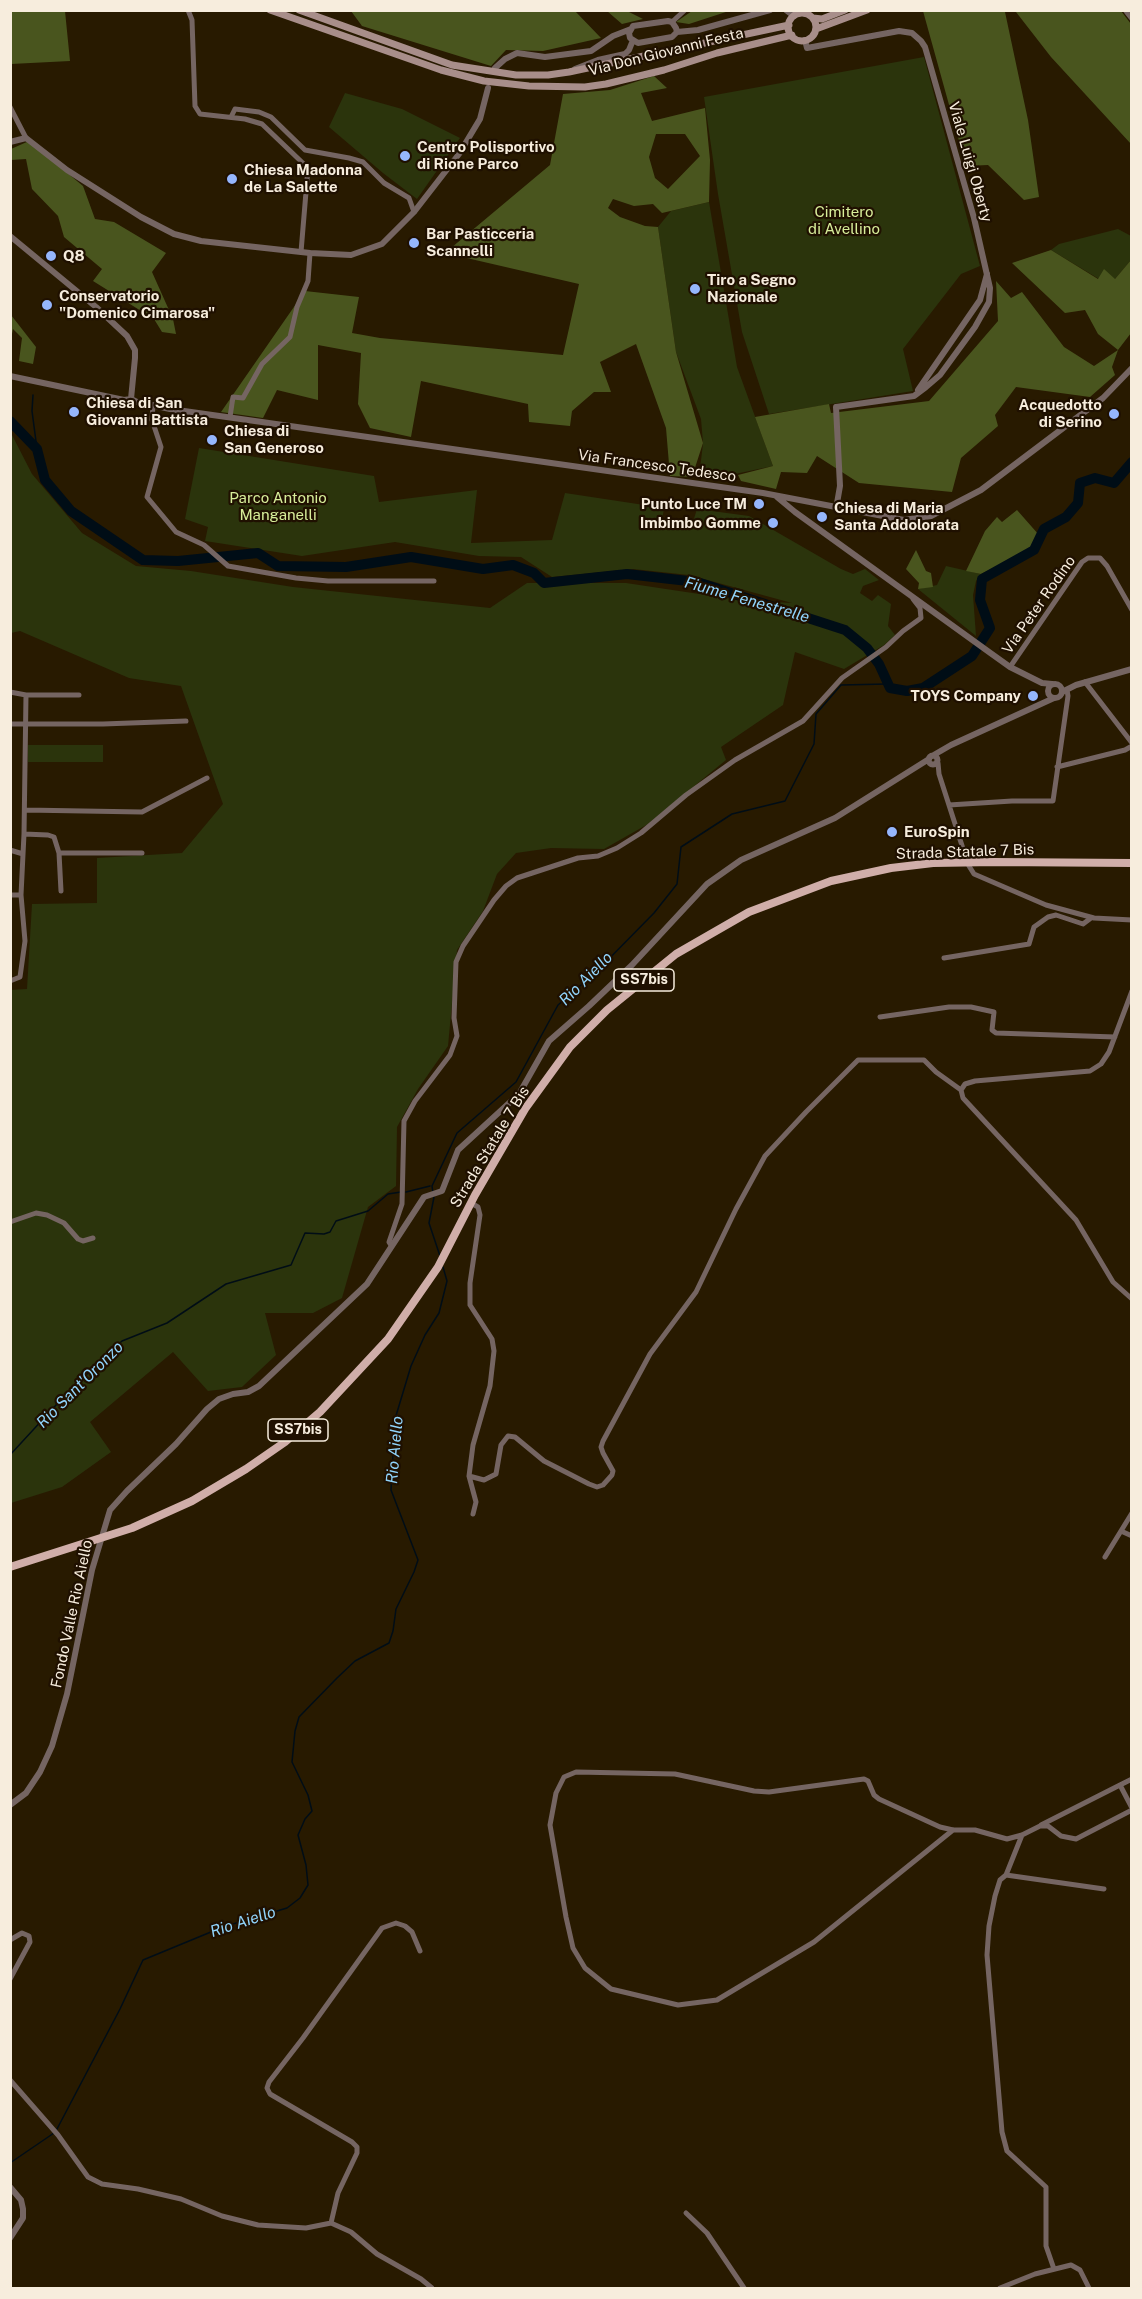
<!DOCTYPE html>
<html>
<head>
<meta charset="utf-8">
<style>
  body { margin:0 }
  #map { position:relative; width:1142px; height:2299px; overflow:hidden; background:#281a00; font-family:"Public Sans",sans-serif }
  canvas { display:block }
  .frame { position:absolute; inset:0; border:12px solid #f7eddd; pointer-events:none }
</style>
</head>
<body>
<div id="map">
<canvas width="1142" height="2299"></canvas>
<div class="frame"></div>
</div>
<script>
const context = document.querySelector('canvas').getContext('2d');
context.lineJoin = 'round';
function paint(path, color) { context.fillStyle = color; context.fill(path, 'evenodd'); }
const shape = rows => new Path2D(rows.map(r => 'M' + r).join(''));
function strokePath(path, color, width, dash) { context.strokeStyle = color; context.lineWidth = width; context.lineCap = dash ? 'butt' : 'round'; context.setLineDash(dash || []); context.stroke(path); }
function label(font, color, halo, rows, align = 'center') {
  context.font = font + ' "Public Sans",sans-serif'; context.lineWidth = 4.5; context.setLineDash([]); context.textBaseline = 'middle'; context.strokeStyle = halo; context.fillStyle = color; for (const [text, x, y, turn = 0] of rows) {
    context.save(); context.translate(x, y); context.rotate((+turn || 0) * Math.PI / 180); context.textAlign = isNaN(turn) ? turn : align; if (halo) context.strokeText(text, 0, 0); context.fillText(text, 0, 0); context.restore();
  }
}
paint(shape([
  [924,57,980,266,961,274,903,349,913,391,769,414,742,332,718,194,704,97],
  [345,93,402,109,460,138,417,199,383,173,329,127],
  [709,202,737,367,773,466,711,479,699,478,703,443,701,419,676,352,658,227,671,211],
  [1118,229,1131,236,1131,260,1115,279,1099,279,1051,250,1059,244],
  [12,435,32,474,82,533,136,566,191,571,293,587,490,608,527,583,626,583,739,600,792,603,689,575,633,569,552,577,521,557,479,556,395,542,302,556,205,541,208,527,185,519,199,448,374,476,379,502,477,490,471,543,552,540,565,493,664,508,662,521,692,525,697,509,749,516,841,569,853,574,865,569,879,580,863,586,860,593,872,601,878,595,891,604,888,626,895,635,884,645,844,669,795,652,783,705,721,747,726,760,648,824,604,849,551,848,516,853,497,874,483,911,457,950,448,1046,418,1089,397,1127,396,1186,368,1207,342,1298,313,1313,265,1313,276,1355,242,1387,208,1391,173,1352,90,1422,111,1452,62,1487,11,1503,10,990,27,989,32,904,97,903,97,858,182,853,223,804,181,686,129,678,20,631,11,633],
  [946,566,981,574,976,581,973,595,976,636,918,589,937,585],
  [28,745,103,745,103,762,28,762]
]), '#2b340c');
paint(shape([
  [10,11,65,11,70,61,11,64],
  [351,11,575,11,601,38,543,51,506,50,491,66,362,26],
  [607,11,627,11,643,19,622,24],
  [692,11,729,11,689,24,676,22],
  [923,11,1121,11,1131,24,1131,144,1051,57,1016,12,1005,12,1028,120,1039,197,1024,200,988,165,966,166],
  [654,76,667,88,641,93,652,121,705,108,710,160,709,202,662,213,653,204,634,206,613,199,608,208,620,217,645,226,658,227,676,352,703,443,692,477,670,476,666,428,636,344,600,362,611,392,594,392,572,411,570,426,529,422,528,404,421,381,411,437,370,428,358,404,361,353,318,345,318,400,277,390,263,418,221,412,305,291,359,297,352,333,380,338,563,355,579,284,445,253,550,165,563,94,610,90],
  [656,134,685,134,700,156,668,189,655,178,649,157],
  [29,141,83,186,95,219,114,222,166,253,152,272,173,319,176,334,162,332,154,319,93,281,102,269,64,237,58,216,32,189,26,159,11,160,11,149],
  [1051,250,1098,279,1104,269,1115,279,1131,260,1131,333,1118,350,1112,367,1115,375,1090,397,1016,387,995,415,998,426,961,458,952,492,859,483,817,456,807,473,781,472,776,489,741,481,738,475,773,466,755,417,829,404,831,413,929,401,998,321,996,281,1011,298,1022,292,1064,347,1094,366,1118,350,1098,334,1085,310,1065,313,1012,263],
  [11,315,36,347,33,364,19,361,22,338,13,329,11,339],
  [1017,510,1039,535,1027,552,981,574,966,571,985,531,997,517,1002,522],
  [916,550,926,571,931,573,933,587,918,589,919,583,906,569]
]), '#49551e');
strokePath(shape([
  [33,395,32,411,37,449],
  [406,1192,430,1186],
  [433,1193,432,1186,457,1133,516,1082,558,1005,596,972,654,913,677,884,681,847,732,814,785,801,814,744,816,714,841,685,887,684],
  [434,1197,429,1223,440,1256],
  [10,1455,68,1392,122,1341,167,1323,226,1284,291,1265,305,1233,324,1234,330,1232,336,1221,368,1211,388,1194,401,1192],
  [57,2129,120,2009,143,1960,223,1927,287,1908,300,1898,308,1885,306,1865,298,1835,305,1819,312,1811,308,1795,292,1762,295,1731,299,1717,337,1678,355,1661,389,1643,393,1631,396,1609,414,1572,418,1560,391,1490,395,1419,411,1366,425,1335,439,1313,447,1281,443,1267],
  [10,2163,54,2133]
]), '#000d16', 1.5);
strokePath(shape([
  [10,421,37,449,45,480,71,511,143,560,178,561,258,553,278,566,346,567,411,557,483,569,513,565,534,573,544,583,627,574,697,582,845,630,867,648,879,664,890,688,907,691,923,688,972,656,990,628,980,600,982,579,1034,550,1044,529,1066,517,1078,503,1080,483,1095,478,1114,483,1132,462]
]), '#000d16', 10);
strokePath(shape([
  [188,10,192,20,195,106,200,114,245,119,262,124,308,168,301,252],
  [1125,10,1132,19],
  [672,22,685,10],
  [10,107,26,138],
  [231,117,235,109,259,112,271,117,305,150,349,158,363,162,384,183,409,198,414,212],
  [153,405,152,420,161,447,147,497,176,532,204,545,228,566,296,578,328,581,434,581],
  [230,417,233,397,243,398,262,364,290,337,297,307,308,281,310,253],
  [1010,667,1082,562,1088,558,1100,558,1107,566,1132,610],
  [1085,682,1132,743],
  [10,692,26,695,79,695],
  [10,724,103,724,186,721],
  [938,763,939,774,966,858],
  [1057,767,1125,750,1132,746],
  [949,805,1012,801,1053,801,1068,696,1067,690],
  [25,810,142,812,207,778],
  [24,834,48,835,54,837,59,853,61,891],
  [10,850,23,854],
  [59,853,142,853],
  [969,866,974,874,1046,905,1094,918,1132,920],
  [10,895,21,895],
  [944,958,1029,944,1034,927,1048,917,1056,915,1083,924,1091,918],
  [10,981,20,977,25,941,21,895,24,834,26,695],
  [1132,991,1109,1052,1101,1064,1090,1071,975,1081,965,1084,961,1090,963,1098,1076,1220,1113,1282,1132,1299],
  [880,1017,949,1007,971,1007,994,1012,992,1030,996,1033,1115,1037],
  [471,1203,478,1207,480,1215,470,1283,470,1305,492,1339,494,1351,490,1386,473,1445,469,1476,476,1502,473,1514],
  [10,1222,36,1213,47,1215,64,1223,78,1239,83,1241,93,1238],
  [391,1245,389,1242,402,1204,404,1121,415,1101,450,1055,457,1036,454,1018,456,962,463,946,494,900,506,886,517,878,578,858,598,856,617,848,641,833,686,795,735,760,803,721,842,678,886,647,903,631,921,618,920,608,913,599],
  [469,1476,484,1480,496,1474,501,1445,508,1436,515,1437,544,1461,589,1484,597,1487,603,1485,612,1475,613,1471,603,1453,601,1447,603,1441,650,1354,696,1292,736,1209,765,1156,806,1112,858,1060,924,1060,936,1072,961,1090],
  [1121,1531,1132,1536],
  [1105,1557,1132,1513],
  [1132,1779,1120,1785,1132,1808],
  [1041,1825,1120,1785],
  [953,1830,814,1942,717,2000,678,2005,611,1989,585,1968,573,1948,566,1917,550,1825,556,1793,564,1777,576,1772,675,1774,754,1791,769,1792,864,1779,868,1781,874,1795,879,1799,940,1827,953,1830,975,1830,1007,1839,1022,1835,1040,1826,1048,1826,1061,1836,1076,1839,1132,1810],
  [1022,1835,1006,1875,1000,1880,995,1896,989,1926,987,1955,1002,2132,1007,2151,1046,2187,1046,2246,1054,2269],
  [1006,1875,1104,1889],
  [10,1940,22,1933,29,1936,30,1942,10,1979],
  [10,2080,58,2135,88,2177,102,2184,138,2189,181,2199,222,2216,258,2225,306,2228,331,2223,351,2232,377,2254,421,2279,432,2288],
  [686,2213,707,2233,744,2288],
  [331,2223,338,2193,357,2153,357,2147,352,2142,270,2094,267,2088,269,2082,303,2038,382,1928,396,1923,405,1926,412,1932,420,1951],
  [1000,2288,1035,2274,1071,2265,1080,2270,1089,2288]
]), '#756562', 5);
strokePath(shape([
  [786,10,794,16],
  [668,21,672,22,676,28,677,32,672,37,638,43,630,38,629,33,633,26,668,21],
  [677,32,698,30,770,10],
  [805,40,807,48,899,31,912,33,921,41,925,47,974,218,990,288,989,302,975,327,940,375,926,387,914,396,836,407,840,486,836,509],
  [495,68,505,59,517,53,545,57,591,51,613,36,631,29],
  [575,69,598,60,625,54,629,50,633,40],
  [10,142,26,138,67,170,141,217,174,234,201,241,310,253,351,255,382,244,414,212,459,154,480,119,488,88],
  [10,236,96,307,127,336,135,350,135,358,131,399],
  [10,376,124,400,131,399,137,402,170,409,763,493,904,520,931,516,981,490,1103,398,1132,368],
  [918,390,980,300,987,274],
  [777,497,795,512,989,652,1010,667,1042,683,1052,684],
  '1048 691a7 7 0 1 1 14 0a7 7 0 1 1-14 0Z',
  [1062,692,1076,685,1132,669],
  '928.5 760a4.5 4.5 0 1 1 9 0a4.5 4.5 0 1 1-9 0Z',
  [932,756,951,745,1054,698],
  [10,1805,26,1793,40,1772,52,1746,67,1694,92,1570,110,1510,127,1491,176,1444,207,1409,219,1399,233,1394,248,1392,259,1386,367,1284,424,1197,442,1191,458,1150,519,1094,549,1041,589,1006,632,965,707,884,741,860,835,818,929,759],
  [10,2187,21,2200,23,2209,23,2218,10,2238]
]), '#756562', 6);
strokePath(shape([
  [270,10,441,70,484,81,529,86,585,87,606,84,664,70,717,53,792,35],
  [299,10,452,65,516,75,548,75,569,72,789,25],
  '788 27a14 14 0 1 1 28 0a14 14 0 1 1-28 0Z',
  [813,18,822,19,845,10],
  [816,29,867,10]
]), '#a88e8a', 7);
strokePath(shape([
  [10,1567,132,1528,192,1501,246,1469,285,1442,320,1412,388,1339,438,1267,475,1195,525,1109,570,1047,607,1010,676,954,749,912,831,881,891,868,933,863,995,862,1132,863]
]), '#d0aea9', 8);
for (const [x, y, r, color] of [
  [405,156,6,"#95b6fd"],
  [232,179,6,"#95b6fd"],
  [414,243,6,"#95b6fd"],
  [51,256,6,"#95b6fd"],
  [695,289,6,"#95b6fd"],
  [47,305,6,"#95b6fd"],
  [74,412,6,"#95b6fd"],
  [1114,414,6,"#95b6fd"],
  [212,440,6,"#95b6fd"],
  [759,504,6,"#95b6fd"],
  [822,517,6,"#95b6fd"],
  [773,523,6,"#95b6fd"],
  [1033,696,6,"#95b6fd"],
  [892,832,6,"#95b6fd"]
]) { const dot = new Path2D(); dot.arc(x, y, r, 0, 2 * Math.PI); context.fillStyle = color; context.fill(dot); strokePath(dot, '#1f1000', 2); }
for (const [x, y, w] of [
  [644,980,60],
  [298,1430,60]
]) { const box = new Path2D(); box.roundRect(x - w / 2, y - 11, w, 22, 4.5); context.fillStyle = '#1f1000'; context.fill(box); strokePath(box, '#f7eddd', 1.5); }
label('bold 14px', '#f7eddd', null, [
  ["SS7bis",644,980],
  ["SS7bis",298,1430]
]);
label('15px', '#f7eddd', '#1f1000', [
  ["Via Don Giovanni Festa",666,52,-14],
  ["Viale Luigi Oberty",970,162,74],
  ["Via Francesco Tedesco",657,466,8],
  ["Via Peter Rodino",1039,605,-55],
  ["Strada Statale 7 Bis",965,852,-2],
  ["Strada Statale 7 Bis",490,1147,-59],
  ["Fondo Valle Rio Aiello",72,1614,-78]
]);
label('bold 15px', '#f7eddd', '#1f1000', [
  ["Centro Polisportivo",417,147],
  ["di Rione Parco",417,164],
  ["Chiesa Madonna",244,170],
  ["de La Salette",244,187],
  ["Bar Pasticceria",426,234],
  ["Scannelli",426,251],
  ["Q8",63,256],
  ["Tiro a Segno",707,280],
  ["Nazionale",707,297],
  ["Conservatorio",59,296],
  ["\"Domenico Cimarosa\"",59,313],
  ["Chiesa di San",86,403],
  ["Giovanni Battista",86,420],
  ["Acquedotto",1102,405,"right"],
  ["di Serino",1102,422,"right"],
  ["Chiesa di",224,431],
  ["San Generoso",224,448],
  ["Punto Luce TM",747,504,"right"],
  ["Chiesa di Maria",834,508],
  ["Santa Addolorata",834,525],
  ["Imbimbo Gomme",761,523,"right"],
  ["TOYS Company",1021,696,"right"],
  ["EuroSpin",904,832]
], 'left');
label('15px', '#d7ed99', '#1f1000', [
  ["Cimitero",844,212],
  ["di Avellino",844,229],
  ["Parco Antonio",278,498],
  ["Manganelli",278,515]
]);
label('italic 16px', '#91d4fb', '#1f1000', [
  ["Fiume Fenestrelle",747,600,16],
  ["Rio Aiello",586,979,-45],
  ["Rio Sant'Oronzo",80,1385,-45],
  ["Rio Aiello",395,1450,-85],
  ["Rio Aiello",243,1922,-18]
]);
</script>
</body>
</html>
